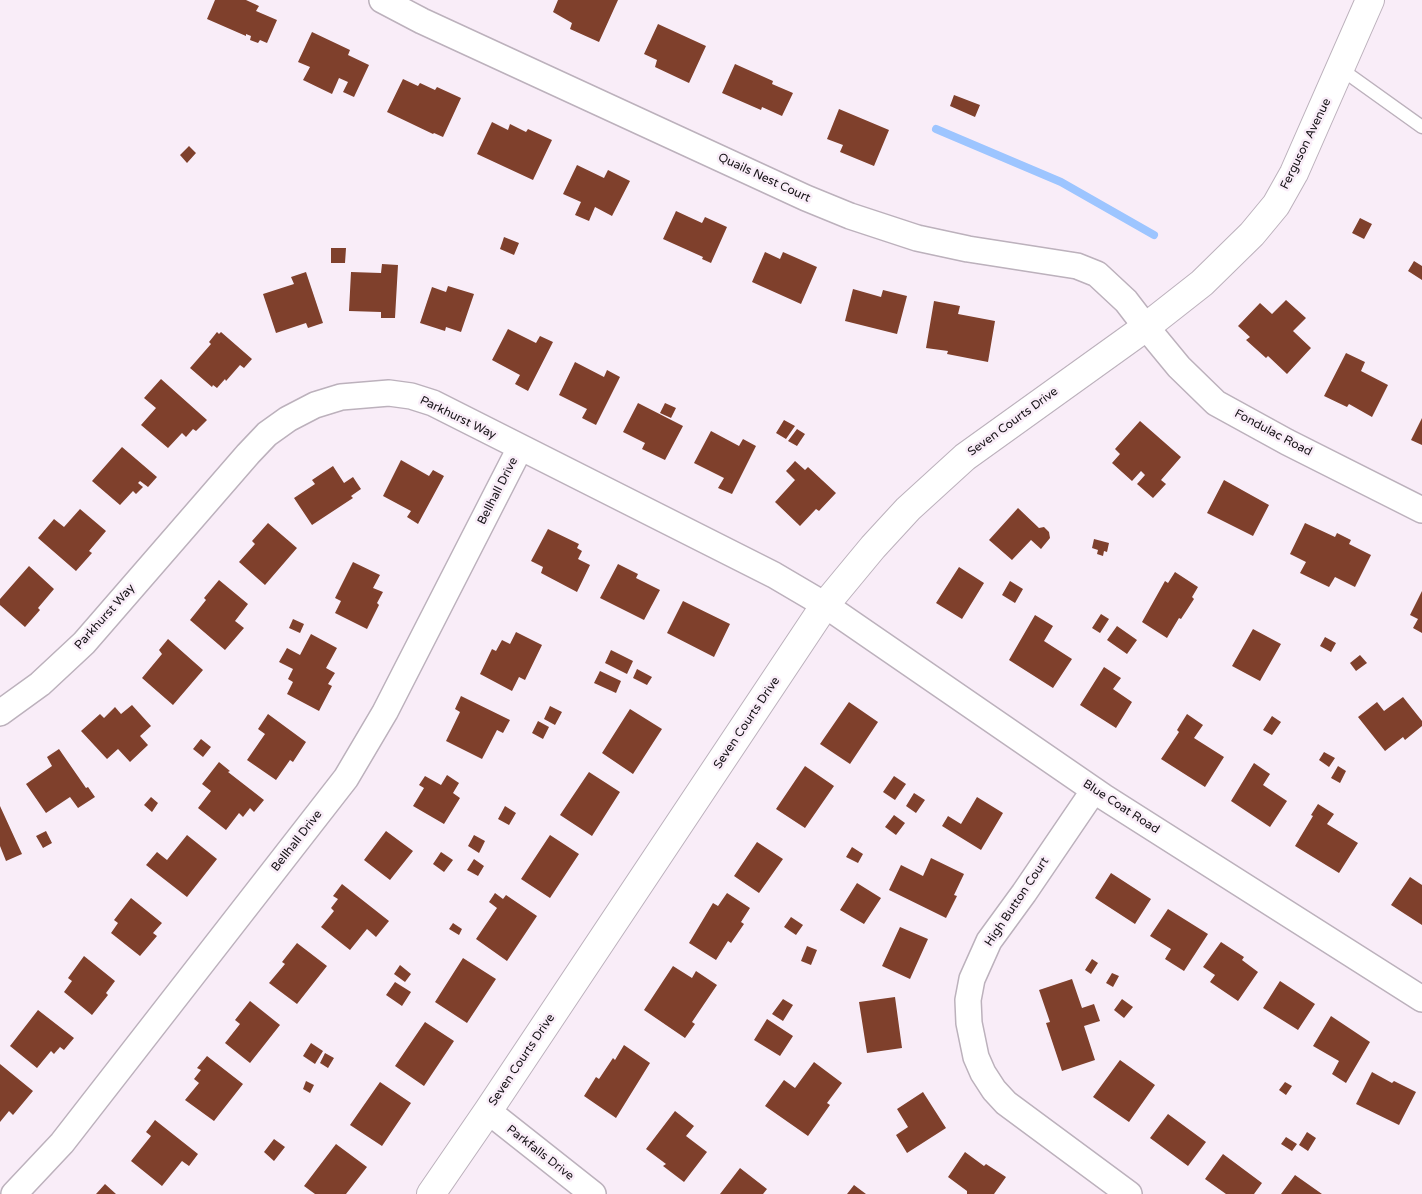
<!DOCTYPE html>
<html>
<head>
<meta charset="utf-8">
<style>
  body { margin:0 }
  canvas { display:block; background:#f9edf8 }
</style>
</head>
<body>
<canvas width="1422" height="1194"></canvas>
<script>
const context = document.querySelector('canvas').getContext('2d');
context.lineJoin = 'round';
const shape = rows => new Path2D(rows.map(r => 'M' + r).join(''));
function strokePath(path, color, width, dash) { context.strokeStyle = color; context.lineWidth = width; context.lineCap = dash ? 'butt' : 'round'; context.setLineDash(dash || []); context.stroke(path); }
function paint(path, color) { context.fillStyle = color; context.fill(path, 'evenodd'); }
function label(font, color, halo, rows, align = 'center') {
  context.font = font + ' "Varela Round",sans-serif'; context.lineWidth = 5; context.setLineDash([]); context.textBaseline = 'middle'; context.strokeStyle = halo; context.fillStyle = color; for (const [text, x, y, turn = 0] of rows) {
    context.save(); context.translate(x, y); context.rotate((+turn || 0) * Math.PI / 180); context.textAlign = isNaN(turn) ? turn : align; if (halo) context.strokeText(text, 0, 0); context.fillText(text, 0, 0); context.restore();
  }
}
strokePath(shape([
  [936,129,1061,182,1154,235]
]), '#9dc5ff', 8);
paint(shape([
  [215,0,246,0,259,6,256,11,277,20,267,43,260,40,258,43,250,40,251,36,246,34,246,36,207,19],
  [558,0,618,0,599,42,570,29,572,23,553,12],
  [658,24,706,46,689,83,655,67,657,60,644,54],
  [312,32,350,50,348,55,369,65,354,97,343,92,348,82,339,78,332,94,303,80,310,67,298,62],
  [735,64,773,81,772,84,793,93,782,116,762,107,761,110,722,93],
  [403,79,418,86,420,83,435,90,437,87,461,98,443,137,434,133,433,134,387,112],
  [954,95,980,105,975,117,950,106],
  [839,109,889,130,874,166,840,152,843,145,827,139],
  [492,122,508,130,510,124,526,132,528,129,552,140,533,180,477,154],
  [189,146,196,153,187,163,180,155],
  [577,165,604,178,608,170,630,181,612,216,595,207,589,221,575,215,581,202,563,194],
  [676,211,702,223,705,217,727,227,711,263,702,259,703,257,663,239],
  [1360,218,1372,224,1364,239,1352,233],
  [504,237,519,243,514,255,500,249],
  [331,248,346,248,345,263,331,263],
  [765,252,780,259,783,252,817,267,801,304,752,282],
  [1414,261,1422,266,1422,280,1408,271],
  [382,264,398,265,395,318,381,318,381,312,349,311,351,272,381,273],
  [306,272,323,323,308,328,306,323,276,333,263,294,294,284,291,277],
  [448,286,474,294,461,332,446,327,445,331,420,323,432,287,446,292],
  [853,289,881,297,883,290,907,296,897,334,845,321],
  [1286,300,1306,318,1293,331,1311,348,1287,374,1268,356,1266,358,1246,340,1250,337,1238,326,1260,303,1272,314],
  [934,301,960,306,958,314,995,321,988,362,947,354,948,351,926,348],
  [508,329,536,343,540,336,553,342,528,391,515,384,520,375,492,360],
  [217,332,219,334,221,332,252,359,244,368,240,365,226,381,225,379,217,388,213,385,212,387,190,368,211,344,209,342],
  [1346,353,1365,362,1361,371,1388,385,1372,417,1349,404,1347,407,1324,396],
  [575,362,604,377,607,370,620,377,596,425,582,418,587,409,559,395],
  [161,379,207,420,196,431,193,429,186,437,182,433,168,448,141,425,156,408,144,398],
  [638,403,683,426,665,460,642,449,645,443,623,432],
  [665,403,676,408,671,418,660,413],
  [1422,418,1422,445,1411,440],
  [784,420,795,426,786,439,776,433],
  [1140,421,1181,457,1161,480,1166,484,1153,498,1137,484,1145,475,1141,471,1132,481,1112,463,1120,454,1115,449],
  [797,429,805,434,797,446,788,441],
  [711,431,739,446,743,439,756,446,732,494,718,488,724,478,694,463],
  [122,447,157,477,148,487,140,481,138,483,143,487,136,494,133,491,120,505,92,481],
  [401,460,429,476,433,470,444,476,418,524,407,517,411,511,383,496],
  [795,461,805,470,808,467,836,493,819,511,816,509,800,526,775,502,795,480,786,471],
  [333,466,344,483,353,477,361,489,351,496,353,498,312,525,294,498,315,484,312,480],
  [1224,480,1269,505,1253,536,1207,513],
  [1018,508,1039,528,1044,527,1049,532,1050,538,1041,549,1031,540,1012,560,989,540],
  [80,509,106,531,89,551,92,553,76,571,38,538,54,519,64,527],
  [268,523,297,548,265,585,239,562,255,544,252,541],
  [1305,523,1335,537,1337,533,1351,540,1349,544,1371,555,1355,587,1335,577,1329,587,1300,573,1306,562,1290,554],
  [548,529,579,544,577,548,582,551,578,559,590,565,577,592,541,573,543,567,531,561],
  [1094,539,1109,543,1107,552,1104,551,1103,556,1097,554,1098,550,1092,548],
  [353,562,380,575,373,588,383,592,377,603,379,605,367,629,335,613,341,601,335,598],
  [618,564,638,574,636,578,660,590,644,620,600,598],
  [29,566,54,589,38,608,40,610,25,627,0,605,0,599],
  [959,567,984,583,962,619,936,603],
  [1175,572,1198,587,1192,597,1194,599,1181,619,1179,618,1167,638,1142,622,1165,581,1168,583],
  [219,580,248,604,235,621,244,628,225,650,190,620,206,600,204,598],
  [1010,581,1023,589,1015,603,1002,595],
  [1422,591,1422,633,1413,628,1418,619,1410,615],
  [683,601,730,624,714,657,667,633],
  [1101,614,1109,619,1100,633,1092,628],
  [1035,615,1053,626,1044,641,1072,659,1053,688,1009,660],
  [293,619,304,624,300,633,289,628],
  [1117,626,1137,640,1127,654,1107,640],
  [1253,629,1281,644,1260,681,1232,666],
  [516,632,542,645,525,680,519,677,512,691,480,674,492,649,496,651,502,640,510,644],
  [311,634,337,648,326,668,335,673,328,684,332,686,319,711,287,694,293,682,288,679,293,669,279,662,287,648,300,655],
  [1325,637,1336,643,1331,652,1320,646],
  [168,639,203,670,173,705,142,678,162,654,159,650],
  [611,650,633,661,627,674,605,663],
  [1360,655,1367,663,1356,671,1350,663],
  [1104,667,1121,678,1113,689,1132,702,1116,728,1080,705],
  [637,669,652,677,647,685,633,678],
  [600,671,621,681,616,693,594,683],
  [461,696,510,720,503,733,497,730,482,759,446,741,460,712,455,709],
  [1403,697,1422,721,1422,726,1405,740,1403,737,1385,751,1358,717,1377,702,1384,711],
  [849,702,878,722,850,764,820,744],
  [132,705,151,726,140,736,148,745,130,762,118,749,107,759,81,731,100,714,104,718,115,707,121,714],
  [550,706,562,712,555,725,544,719],
  [630,709,662,729,633,774,602,753],
  [268,714,306,742,293,762,290,760,276,780,247,760,265,734,258,729],
  [1187,714,1203,725,1194,738,1224,757,1205,787,1161,759,1179,732,1177,730],
  [1272,716,1281,722,1272,735,1263,730],
  [538,721,549,727,543,739,532,733],
  [201,739,211,747,203,757,193,749],
  [59,749,86,788,88,787,95,797,78,808,70,797,46,813,26,784,52,766,47,757],
  [1324,752,1335,758,1329,767,1319,760],
  [219,762,230,771,228,772,264,800,254,812,250,808,243,817,239,813,226,830,198,808,211,791,202,784],
  [1254,763,1270,774,1263,785,1287,801,1270,827,1231,801],
  [805,766,834,786,805,828,776,809],
  [1338,766,1346,771,1340,783,1331,778],
  [589,772,620,792,592,836,560,815],
  [447,775,459,783,453,793,460,798,444,824,413,806,424,788,419,785,425,776,441,785],
  [894,776,906,784,895,800,883,792],
  [914,793,925,800,916,813,906,806],
  [151,797,158,803,152,812,144,805],
  [977,797,1003,813,981,850,942,826,948,816,961,824],
  [1318,804,1334,814,1327,824,1358,843,1339,873,1295,846,1313,816,1311,815],
  [0,806,22,854,6,861,0,846],
  [505,806,516,813,509,825,498,819],
  [894,815,905,823,896,835,885,827],
  [46,831,52,843,43,848,36,836],
  [386,831,413,851,390,880,364,860],
  [187,835,217,859,187,897,146,865,157,852,167,860],
  [474,835,485,841,479,853,468,846],
  [550,835,579,854,550,898,521,879],
  [757,842,783,859,759,893,734,876],
  [852,847,863,854,858,863,846,857],
  [441,852,453,860,444,872,433,864],
  [931,858,964,874,954,895,957,896,946,918,889,890,901,865,923,876],
  [474,859,484,866,478,876,467,870],
  [1111,873,1151,899,1135,924,1095,898],
  [1410,877,1422,885,1422,925,1391,905],
  [857,883,881,898,864,924,840,910],
  [342,884,389,921,376,937,367,929,350,950,321,927,334,911,331,908,338,899,333,896],
  [495,893,503,899,506,895,537,916,507,961,476,939,497,908,489,902],
  [727,893,750,908,741,922,744,924,731,943,728,941,716,960,689,943,713,903,718,906],
  [131,898,162,923,153,933,157,936,140,956,111,933,118,923,114,920],
  [1168,909,1208,934,1184,971,1165,959,1171,949,1150,936],
  [791,917,803,925,796,935,784,927],
  [453,923,462,929,459,935,449,929],
  [900,927,928,939,910,979,882,966],
  [1221,942,1244,957,1242,960,1258,972,1238,1001,1210,982,1215,975,1203,967],
  [297,943,327,966,297,1004,269,983,285,964,282,962],
  [807,946,817,950,811,965,801,961],
  [84,956,115,981,106,993,108,995,92,1015,64,992,72,981,68,978],
  [463,958,496,979,467,1023,435,1002],
  [1092,959,1098,963,1091,974,1085,970],
  [400,965,411,974,405,982,394,974],
  [673,966,692,978,696,971,717,985,692,1022,695,1024,685,1038,644,1010],
  [1112,973,1119,976,1113,987,1106,983],
  [1072,979,1082,1008,1094,1004,1100,1021,1084,1026,1095,1060,1062,1071,1046,1023,1050,1022,1039,990],
  [1280,981,1315,1004,1298,1030,1263,1008],
  [395,982,411,992,402,1006,386,995],
  [895,997,902,1048,867,1053,859,1002],
  [783,999,793,1005,783,1021,772,1014],
  [1122,999,1133,1007,1124,1018,1114,1010],
  [250,1001,280,1025,250,1063,225,1043,240,1024,235,1020],
  [38,1010,74,1038,64,1050,60,1047,54,1054,51,1051,37,1068,10,1046],
  [1331,1016,1370,1042,1346,1083,1332,1074,1339,1061,1313,1046],
  [767,1019,793,1036,780,1056,754,1040],
  [425,1022,454,1041,424,1086,395,1066],
  [311,1043,323,1051,315,1064,303,1056],
  [624,1045,650,1063,616,1118,584,1096,596,1077,599,1079,613,1058,615,1060],
  [325,1053,334,1058,328,1068,320,1063],
  [207,1056,243,1084,214,1121,185,1100,199,1083,194,1079,201,1070,197,1068],
  [1120,1060,1155,1085,1129,1122,1093,1097],
  [814,1062,842,1083,827,1103,830,1105,808,1136,765,1106,784,1080,795,1088],
  [0,1064,33,1091,13,1115,9,1111,0,1122],
  [1372,1072,1392,1083,1394,1081,1416,1092,1399,1125,1356,1104],
  [306,1081,314,1085,310,1093,303,1089],
  [380,1082,411,1103,382,1146,350,1125],
  [1285,1082,1292,1086,1286,1095,1279,1090],
  [923,1092,946,1128,907,1153,896,1135,908,1127,897,1109],
  [675,1111,694,1126,686,1136,707,1152,684,1182,663,1166,666,1164,646,1149],
  [1168,1114,1206,1142,1188,1166,1150,1138],
  [155,1120,198,1154,189,1166,182,1161,162,1186,131,1161,151,1136,146,1132],
  [1307,1132,1316,1138,1308,1151,1299,1145],
  [1286,1137,1297,1144,1292,1151,1281,1144],
  [274,1139,285,1147,274,1161,264,1152],
  [336,1144,367,1167,346,1194,315,1194,304,1186],
  [965,1152,984,1166,986,1164,1006,1177,994,1194,967,1194,967,1191,948,1177],
  [1223,1154,1262,1183,1254,1194,1226,1194,1205,1179],
  [740,1168,767,1189,763,1194,720,1194],
  [1295,1175,1322,1194,1281,1194],
  [105,1184,116,1194,96,1194],
  [854,1185,866,1194,847,1194]
]), '#7f402c');
const service = shape([
  [1341,69,1422,127]
]);
const minor = shape([
  [382,0,422,21,806,198,850,216,917,238,968,249,1077,266,1097,274,1126,301,1146,327,1179,367,1216,403,1287,442,1422,510],
  [0,713,40,684,84,643,248,454,267,434,288,419,315,405,341,397,389,393,411,396,433,403,774,575,825,605,1104,797,1422,999],
  [1094,790,1024,893,989,941,972,979,968,1000,969,1023,976,1057,983,1073,994,1090,1006,1103,1129,1194],
  [488,1111,593,1194],
  [14,1194,62,1143,346,778,385,712,520,448]
]);
const tertiary = shape([
  [431,1194,488,1111,825,605,873,547,908,509,965,457,1146,327,1202,283,1252,234,1276,205,1294,173,1370,0]
]);
strokePath(service, '#bcb1bc', 15);
strokePath(minor, '#bcb1bc', 28);
strokePath(tertiary, '#bcb1bc', 30);
strokePath(service, '#fff', 12);
strokePath(minor, '#fff', 25);
strokePath(tertiary, '#fff', 28);
label('12px', '#151115', '#f9edf8', [
  ["Ferguson Avenue",1306,144,-64],
  ["Quails Nest Court",764,178,25],
  ["Parkhurst Way",458,418,26],
  ["Seven Courts Drive",1013,422,-36],
  ["Fondulac Road",1273,433,28],
  ["Bellhall Drive",498,491,-63],
  ["Parkhurst Way",105,617,-48],
  ["Seven Courts Drive",747,723,-56],
  ["Blue Coat Road",1121,807,33],
  ["Bellhall Drive",297,841,-52],
  ["High Button Court",1017,902,-56],
  ["Seven Courts Drive",522,1060,-56],
  ["Parkfalls Drive",540,1153,38]
]);
</script>
</body>
</html>
